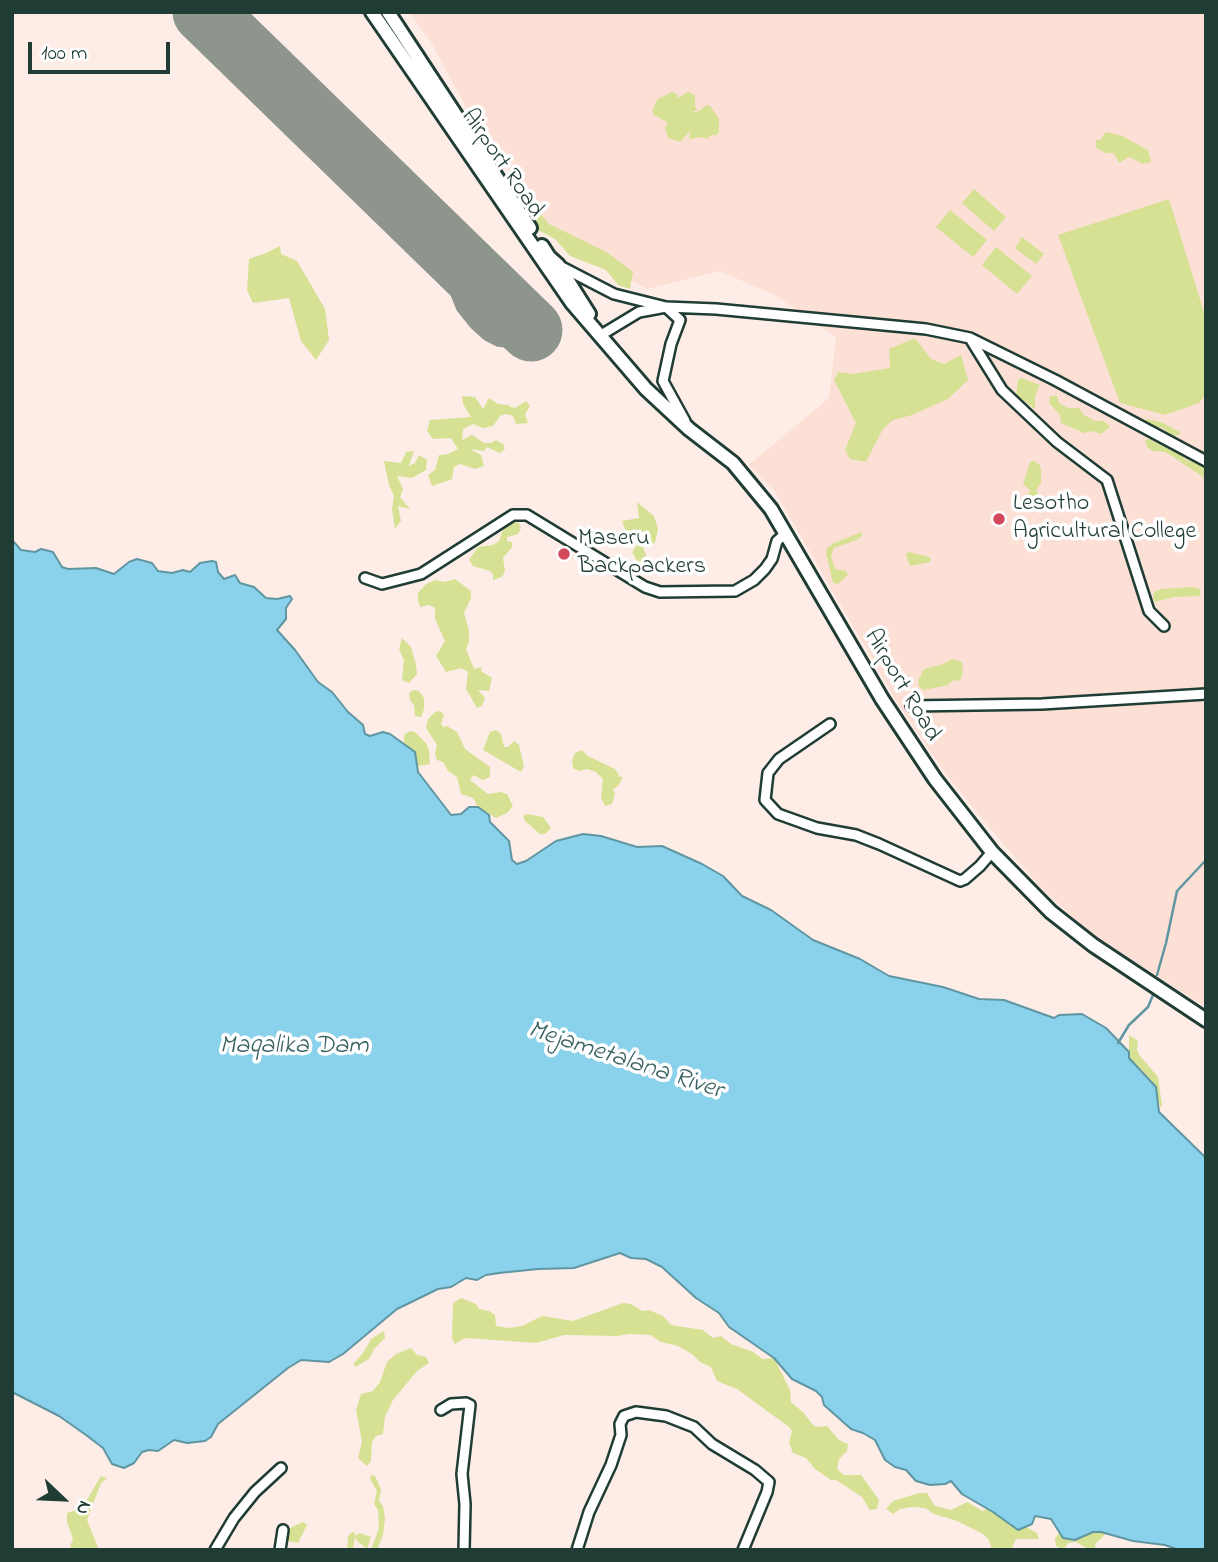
<!DOCTYPE html>
<html>
<head>
<meta charset="utf-8">
<style>
  body { margin:0 }
  #map { position:relative; width:1218px; height:1562px; overflow:hidden; background:#fdede6; font-family:"Indie Flower",sans-serif }
  canvas { display:block }
  .frame { position:absolute; inset:0; border:14px solid #1f3d34; pointer-events:none }
  .north { position:absolute; left:28px; top:1464px; width:70px; height:70px; -webkit-text-stroke:5px #fff; paint-order:stroke; rotate:113deg; font-size:19px; font-weight:700; line-height:28px; text-align:center; color:#1f3d34 }
  .north::after { content:''; display:block; margin:auto; width:24px; height:32px; background:#1f3d34; clip-path:polygon(50% 0,100% 100%,50% 72%,0 100%) }
  .scale { position:absolute; left:28px; top:42px; width:142px; height:32px; box-sizing:border-box; border:4px solid #1f3d34; border-top:0; padding-left:9px; font-size:21px; line-height:24px; white-space:nowrap; color:#1f3d34; -webkit-text-stroke:5px #fff; paint-order:stroke }
</style>
</head>
<body>
<div id="map">
<canvas width="1218" height="1562"></canvas>
<div class="frame"></div>
<div class="north">N</div>
<div class="scale">100 m</div>
</div>
<script>
const context = document.querySelector('canvas').getContext('2d');
context.lineJoin = 'round';
function paint(path, color) { context.fillStyle = color; context.fill(path, 'evenodd'); }
const shape = rows => new Path2D(rows.map(r => 'M' + r).join(''));
function strokePath(path, color, width, dash) { context.strokeStyle = color; context.lineWidth = width; context.lineCap = dash ? 'butt' : 'round'; context.setLineDash(dash || []); context.stroke(path); }
function label(font, color, halo, rows, align = 'center') {
  context.font = font + ' "Indie Flower",sans-serif'; context.lineWidth = 7; context.setLineDash([]); context.textBaseline = 'middle'; context.strokeStyle = halo; context.fillStyle = color; for (const [text, x, y, turn = 0] of rows) {
    context.save(); context.translate(x, y); context.rotate((+turn || 0) * Math.PI / 180); context.textAlign = isNaN(turn) ? turn : align; if (halo) context.strokeText(text, 0, 0); context.fillText(text, 0, 0); context.restore();
  }
}
paint(shape([
  [409,12,1206,12,1206,1008,1088,931,1039,886,990,828,948,777,898,704,773,488,749,465,829,398,836,337,775,295,719,271,647,289,586,255,550,231,469,113,431,42]
]), '#fce0d5');
paint(shape([
  [672,92,677,94,678,98,688,92,695,95,695,107,698,110,692,112,697,112,707,105,710,106,719,119,719,132,716,135,711,135,707,139,702,137,689,139,690,131,680,142,668,138,665,128,668,123,654,115,652,110,658,99],
  [1106,132,1122,136,1148,150,1151,162,1143,164,1129,157,1119,163,1114,153,1106,153,1096,148,1096,140,1100,140],
  [513,180,549,224,608,253,633,272,630,289,618,285,606,270,570,256,555,239,538,230,506,182],
  [974,189,1006,217,994,231,962,203],
  [1169,199,1206,319,1206,394,1199,403,1165,415,1120,403,1058,235],
  [950,210,987,240,973,257,936,227],
  [1022,237,1044,254,1036,264,1015,248],
  [280,246,281,254,297,261,325,309,329,340,316,360,301,341,289,298,253,303,247,290,249,259,266,253],
  [996,247,1032,276,1017,294,982,265],
  [915,338,931,359,944,364,961,355,968,380,948,399,912,415,893,420,883,429,866,462,850,459,845,450,856,423,834,380,838,372,852,374,890,368,889,349],
  [1021,378,1040,385,1035,396,1035,409,1016,395,1018,380],
  [462,396,475,397,483,409,489,398,498,404,508,405,511,407,515,408,526,401,530,406,525,414,528,423,516,424,513,416,506,414,500,416,493,426,483,428,473,424,463,429,462,440,472,435,484,443,491,443,496,440,503,444,505,449,500,453,487,447,484,451,470,449,481,455,484,466,475,469,460,464,454,467,452,479,432,486,428,475,435,470,439,455,448,454,458,449,451,438,433,439,427,431,430,420,471,417,463,404],
  [1050,396,1057,396,1059,403,1068,408,1079,408,1084,415,1095,421,1104,421,1110,427,1101,434,1091,431,1084,433,1061,423,1060,415,1049,403],
  [1146,419,1161,422,1180,432,1179,435,1171,436,1163,428,1148,425,1144,421],
  [1149,439,1181,455,1186,460,1205,466,1206,479,1172,456,1165,452,1153,451,1147,447,1145,440],
  [414,451,409,466,415,463,419,455,427,460,426,470,412,478,397,476,403,489,400,497,410,509,398,506,401,521,395,529,392,509,394,496,389,485,384,461,401,463,406,452],
  [1034,461,1040,465,1041,469,1041,483,1036,490,1039,496,1027,498,1030,490,1023,484,1030,462],
  [637,502,654,516,658,529,655,543,642,545,648,560,639,565,632,552,637,545,629,541,622,521,639,518],
  [514,522,519,523,521,528,518,534,507,537,507,541,512,542,512,547,503,558,505,571,502,577,493,580,493,574,490,571,473,566,469,560,478,547,493,545,499,541,503,530],
  [862,532,862,536,856,540,834,548,831,556,835,569,846,571,848,575,838,584,833,583,826,552,827,548,834,543],
  [909,552,926,556,931,558,930,562,910,566,906,554],
  [455,579,471,591,471,598,464,613,469,631,469,642,466,649,474,669,482,667,481,671,492,678,489,691,478,690,485,698,482,706,477,708,466,689,468,672,461,668,446,672,436,656,445,641,435,619,435,608,429,605,420,607,418,600,418,593,426,584,436,580,445,582],
  [1190,587,1198,588,1201,591,1200,596,1174,597,1155,602,1153,598,1154,592,1162,589],
  [402,638,411,647,416,664,417,674,409,683,402,680,404,660,399,649],
  [952,659,962,662,963,672,960,681,953,680,948,685,924,690,919,687,918,681,924,669,943,664],
  [414,690,419,691,424,698,424,709,421,717,415,716,414,705,410,700,409,693],
  [440,711,444,715,441,724,443,727,447,726,457,732,465,749,490,767,490,777,483,780,473,775,470,780,488,794,500,792,507,794,513,806,507,813,496,818,478,807,473,798,461,794,457,777,448,771,443,762,437,760,435,754,437,745,426,728,428,719,435,712],
  [496,730,501,734,504,747,508,747,514,741,519,745,524,766,521,772,483,750,490,732],
  [410,731,415,732,426,743,429,750,430,764,418,766,417,758,404,746,404,735],
  [582,750,588,756,615,769,620,777,623,777,618,786,613,789,615,794,612,804,605,806,601,798,603,779,596,772,587,769,579,771,573,768,572,760,575,753],
  [527,814,543,817,551,828,545,834,540,834,525,821,523,816],
  [1129,1035,1138,1041,1137,1050,1140,1056,1158,1077,1162,1106,1160,1107,1156,1087,1140,1068,1129,1062],
  [461,1298,476,1304,479,1309,489,1311,495,1315,496,1326,509,1328,522,1326,542,1316,573,1321,623,1303,631,1304,642,1311,649,1310,663,1316,671,1325,703,1330,713,1338,721,1336,731,1344,753,1352,763,1359,774,1358,790,1390,791,1402,804,1413,812,1424,816,1427,827,1426,839,1440,848,1444,847,1451,839,1459,837,1469,844,1475,861,1475,879,1500,877,1509,870,1510,862,1497,836,1480,831,1480,815,1469,806,1458,793,1453,789,1443,792,1431,789,1427,737,1389,717,1381,711,1367,700,1362,692,1354,678,1346,661,1342,650,1335,629,1334,617,1336,564,1335,536,1343,465,1338,455,1344,452,1338,453,1303],
  [384,1331,385,1338,374,1349,369,1359,355,1367,354,1363,363,1353,371,1339],
  [411,1348,417,1355,426,1357,429,1363,417,1371,393,1400,385,1417,383,1434,376,1436,372,1442,371,1461,367,1466,358,1458,362,1442,356,1410,361,1394,373,1391,380,1382,387,1362,396,1354],
  [371,1475,375,1476,381,1489,379,1501,383,1506,385,1518,383,1535,377,1550,371,1550,379,1528,378,1510,374,1504,377,1491,370,1479],
  [101,1476,107,1478,101,1483,87,1520,99,1550,73,1550,70,1546,73,1539,67,1522,67,1513,82,1508],
  [919,1493,927,1493,935,1506,951,1510,967,1502,983,1511,990,1507,1037,1533,1039,1539,1016,1539,1011,1550,992,1550,989,1540,983,1534,957,1521,934,1514,925,1508,911,1507,900,1509,893,1514,886,1509,893,1501],
  [303,1522,307,1525,298,1543,288,1541,286,1538,290,1528],
  [1092,1524,1107,1533,1095,1544,1096,1550,1090,1550,1076,1542,1068,1543,1063,1550,1056,1546,1055,1539,1059,1533,1074,1535],
  [352,1532,355,1533,355,1536,360,1533,371,1537,367,1549,357,1541,355,1537,353,1549,347,1550,348,1536]
]), '#d6e194');
const water = shape([
  [13,541,21,550,35,552,41,549,53,552,62,567,68,569,96,568,114,574,129,562,137,559,152,563,158,571,172,573,183,570,190,572,200,563,212,561,216,562,218,572,224,579,235,575,240,583,254,587,266,598,277,599,290,596,292,599,286,608,286,619,277,630,295,650,318,682,332,692,348,712,363,725,365,734,370,736,383,732,390,734,415,752,418,772,451,815,461,814,469,807,478,807,489,815,490,822,509,841,512,860,517,864,526,861,556,841,583,834,601,836,637,847,662,846,702,864,723,876,742,896,771,910,813,940,860,959,889,976,943,987,979,999,1004,1000,1054,1018,1059,1015,1082,1014,1106,1028,1129,1052,1129,1058,1156,1087,1159,1112,1206,1158,1206,1550,1179,1550,1165,1545,1133,1541,1101,1532,1093,1532,1075,1540,1063,1538,1051,1519,1035,1516,1032,1524,1018,1530,993,1512,962,1494,951,1481,945,1484,930,1485,916,1481,906,1470,895,1467,885,1460,875,1440,863,1433,851,1429,824,1405,822,1397,816,1391,792,1379,774,1358,729,1327,719,1313,696,1298,662,1267,646,1259,631,1258,620,1253,574,1268,538,1269,499,1273,486,1275,477,1280,466,1278,451,1287,438,1289,397,1309,343,1354,329,1362,301,1360,288,1368,218,1424,211,1437,205,1441,187,1443,174,1440,158,1451,149,1450,142,1452,134,1463,124,1468,112,1464,103,1448,86,1435,59,1416,12,1392,13,541]
]);
paint(water, '#8ad1eb');
strokePath(water, '#5f96a2', 2);
strokePath(shape([
  [1157,975,1166,943,1177,891,1206,860],
  [1118,1043,1129,1025,1148,1007,1153,995]
]), '#5f96a2', 2.5);
strokePath(shape([
  [435,237,451,261,468,304,480,319,491,329,501,334,512,335,522,330,530,315,524,301,505,294,477,279]
]), '#8e958d', 26);
strokePath(shape([
  [204,12,531,330]
]), '#8e958d', 63);
const minor = shape([
  [558,265,614,294,666,307,680,320,671,344,663,381,685,421],
  [601,335,639,312,666,307,716,309,926,329,970,338,1055,380,1206,461],
  [971,340,1002,390,1057,442,1107,480,1149,611,1164,626],
  [365,578,382,584,421,574,513,515,527,515,645,587,660,592,735,591,754,580,765,569,772,559,777,541,786,533],
  [911,706,1042,704,1206,694],
  [830,724,779,759,768,773,765,800,778,814,817,828,856,835,879,844,960,881,965,879,980,866,992,852],
  [441,1410,451,1404,466,1403,470,1405,462,1474,465,1504,464,1550],
  [215,1550,234,1518,255,1492,281,1468],
  [280,1550,283,1530],
  [577,1550,589,1512,611,1465,621,1435,620,1424,624,1416,636,1412,666,1416,694,1427,712,1444,755,1470,769,1482,767,1492,743,1550]
]);
const secondary = shape([
  [372,12,572,303,646,389,689,429,733,463,771,509,882,699,935,779,992,852,1051,912,1093,945,1206,1020],
  [388,12,530,228],
  [542,246,549,257,558,265,589,314]
]);
strokePath(minor, '#1f3d34', 14);
strokePath(secondary, '#1f3d34', 18);
strokePath(minor, '#fff', 9);
strokePath(secondary, '#fff', 12);
for (const [x, y, r, color] of [
  [999,519,7,"#d1495b"],
  [564,554,7,"#d1495b"]
]) { const dot = new Path2D(); dot.arc(x, y, r, 0, 2 * Math.PI); context.fillStyle = color; context.fill(dot); strokePath(dot, '#fff', 2.5); }
label('24px', '#1f3d34', '#fff', [
  ["Airport Road",501,164,55],
  ["Airport Road",901,686,59]
]);
label('24px', '#1f3d34', '#fff', [
  ["Lesotho",1013,505],
  ["Agricultural College",1013,533],
  ["Maseru",578,540],
  ["Backpackers",578,568]
], 'left');
label('italic 26px', '#3a6262', '#fff', [
  ["Maqalika Dam",294,1048],
  ["Mejametalana River",625,1062,18]
]);
</script>
</body>
</html>
